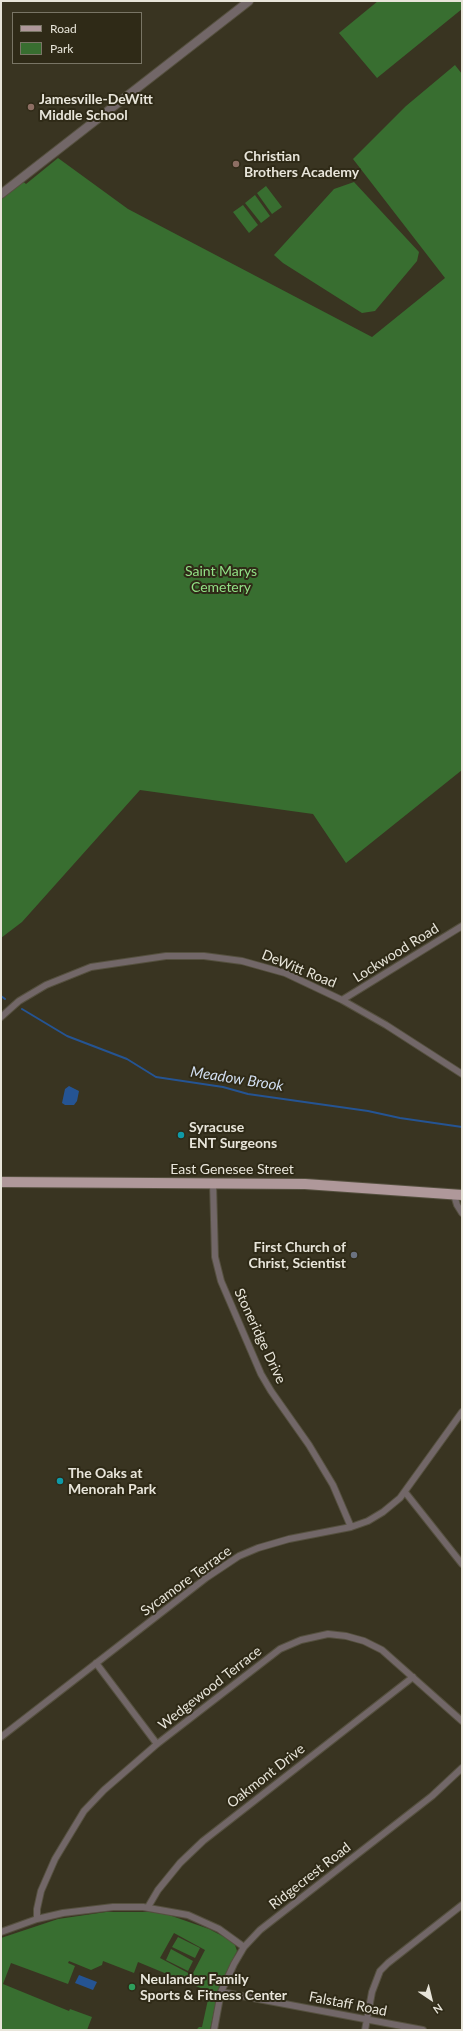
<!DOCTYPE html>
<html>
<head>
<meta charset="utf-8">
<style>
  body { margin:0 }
  #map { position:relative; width:463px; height:2031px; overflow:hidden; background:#393421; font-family:Lato,sans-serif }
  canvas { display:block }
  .frame { position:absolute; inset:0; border:2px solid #e8e5da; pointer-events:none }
  .legend { position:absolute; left:12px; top:12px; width:130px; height:52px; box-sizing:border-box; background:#2f2a17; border:1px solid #797565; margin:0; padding:5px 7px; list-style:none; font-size:12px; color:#e8e5da }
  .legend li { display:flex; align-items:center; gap:8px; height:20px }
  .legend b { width:20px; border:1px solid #797565 }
  .north { position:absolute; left:411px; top:1979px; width:40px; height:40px; -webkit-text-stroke:3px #2f2a17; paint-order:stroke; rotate:145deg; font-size:11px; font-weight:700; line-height:16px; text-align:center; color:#e8e5da }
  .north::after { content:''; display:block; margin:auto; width:14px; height:18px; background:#e8e5da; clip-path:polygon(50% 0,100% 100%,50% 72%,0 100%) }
</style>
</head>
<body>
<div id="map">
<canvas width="463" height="2031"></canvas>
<div class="frame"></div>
<ul class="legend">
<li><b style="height:5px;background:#af989a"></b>Road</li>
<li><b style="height:11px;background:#386e30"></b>Park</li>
</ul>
<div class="north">N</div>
</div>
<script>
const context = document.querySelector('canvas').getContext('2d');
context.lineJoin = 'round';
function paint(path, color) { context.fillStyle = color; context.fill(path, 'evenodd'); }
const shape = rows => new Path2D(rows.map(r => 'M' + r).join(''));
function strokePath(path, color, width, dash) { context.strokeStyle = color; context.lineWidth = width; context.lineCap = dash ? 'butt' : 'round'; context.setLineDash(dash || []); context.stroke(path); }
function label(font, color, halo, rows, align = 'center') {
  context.font = font + ' Lato,sans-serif'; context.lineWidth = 4; context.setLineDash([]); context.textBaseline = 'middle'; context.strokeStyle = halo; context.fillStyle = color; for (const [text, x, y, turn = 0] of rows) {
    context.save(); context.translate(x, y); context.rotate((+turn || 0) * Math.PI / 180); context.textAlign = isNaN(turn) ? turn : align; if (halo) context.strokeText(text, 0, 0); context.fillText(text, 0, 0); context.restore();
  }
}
paint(shape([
  [378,1,462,1,462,9,377,78,339,33],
  [455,65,462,74,462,770,346,863,313,814,140,790,22,922,1,938,1,194,20,179,26,184,58,158,128,209,372,337,445,278,353,159,406,106],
  [354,182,419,252,417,261,375,311,362,313,283,263,274,255,334,189],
  [266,186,282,207,272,214,257,193],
  [255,195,270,216,261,223,245,203],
  [243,205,258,225,249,233,233,212],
  [106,1912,150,1912,169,1915,209,1929,234,1942,237,1951,219,1987,210,2030,196,2030,199,2027,202,2027,209,1995,203,1989,138,1962,134,1973,103,1961,102,1965,91,1970,69,1961,68,1963,75,1966,68,1984,11,1963,3,1984,69,2011,70,2009,92,2017,87,2030,1,2030,1,1938,58,1919],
  [174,1933,205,1950,192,1975,160,1958],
  [178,1937,200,1948,195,1958,172,1947],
  [171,1949,193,1961,188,1971,166,1960]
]), '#386e30');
paint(shape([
  [69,1086,79,1091,77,1101,74,1105,65,1105,62,1103,65,1089],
  [79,1975,97,1982,93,1990,75,1983]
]), '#255493');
strokePath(shape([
  [1,996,5,999],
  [22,1009,67,1036,127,1059,156,1077,223,1087,248,1094,368,1111,400,1118,462,1127]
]), '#255493', 2);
const minor = shape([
  [342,1000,462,926],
  [1,1017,19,1001,46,985,91,967,166,956,204,956,242,961,285,973,342,1000,386,1025,462,1074],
  [213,1183,215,1257,221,1281,261,1374,271,1391,309,1445,333,1485,351,1527],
  [454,1195,457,1205,462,1213],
  [405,1492,462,1564],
  [96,1663,157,1744],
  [1,1737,206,1578,239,1556,258,1548,289,1539,351,1527,368,1521,383,1512,400,1498,462,1412],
  [148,1907,158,1890,180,1863,203,1841,413,1677],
  [37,1919,37,1909,41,1891,55,1859,84,1811,104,1790,157,1744,280,1649,301,1640,328,1634,346,1636,364,1641,382,1650,462,1721],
  [1,1932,37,1919,63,1913,113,1907,143,1907,188,1915,219,1929,244,1947],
  [221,1992,423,2030],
  [214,2030,221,1992,234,1964,244,1947,260,1930,432,1796,462,1768],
  [365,2030,372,1992,380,1971,388,1963,462,1905]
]);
const tertiary = shape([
  [1,194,249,1]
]);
const primary = shape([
  [1,1182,305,1184,462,1195]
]);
strokePath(minor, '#55503f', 8);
strokePath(tertiary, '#55503f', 10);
strokePath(primary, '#55503f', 12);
strokePath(minor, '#726768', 6);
strokePath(tertiary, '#726768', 8);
strokePath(primary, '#af989a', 10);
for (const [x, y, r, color] of [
  [31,107,4,"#8d6e63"],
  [236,164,4,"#8d6e63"],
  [181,1135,4,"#0f9aa8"],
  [354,1255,4,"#6b7280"],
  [60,1481,4,"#0f9aa8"],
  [132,1987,4,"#2e9e5b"]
]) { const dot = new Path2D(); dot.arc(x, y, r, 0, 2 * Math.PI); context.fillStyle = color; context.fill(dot); strokePath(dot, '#2f2a17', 1.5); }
label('bold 14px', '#e8e5da', '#2f2a17', [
  ["Jamesville-DeWitt",39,99],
  ["Middle School",39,115],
  ["Christian",244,156],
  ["Brothers Academy",244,172],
  ["Syracuse",189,1127],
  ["ENT Surgeons",189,1143],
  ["First Church of",346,1247,"right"],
  ["Christ, Scientist",346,1263,"right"],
  ["The Oaks at",68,1473],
  ["Menorah Park",68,1489],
  ["Neulander Family",140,1979],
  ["Sports & Fitness Center",140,1995]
], 'left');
label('14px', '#92e086', '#2f2a17', [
  ["Saint Marys",221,571],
  ["Cemetery",221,587]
]);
label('14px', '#e8e5da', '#2f2a17', [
  ["Lockwood Road",396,953,-32],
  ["DeWitt Road",299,969,22],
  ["East Genesee Street",232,1169],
  ["Stoneridge Drive",260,1336,65],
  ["Sycamore Terrace",186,1581,-36],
  ["Wedgewood Terrace",210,1688,-38],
  ["Oakmont Drive",266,1776,-38],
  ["Ridgecrest Road",310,1876,-38],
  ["Falstaff Road",348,2004,11]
]);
label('italic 15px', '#d1def1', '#2f2a17', [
  ["Meadow Brook",237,1079,9]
]);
</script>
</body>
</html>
